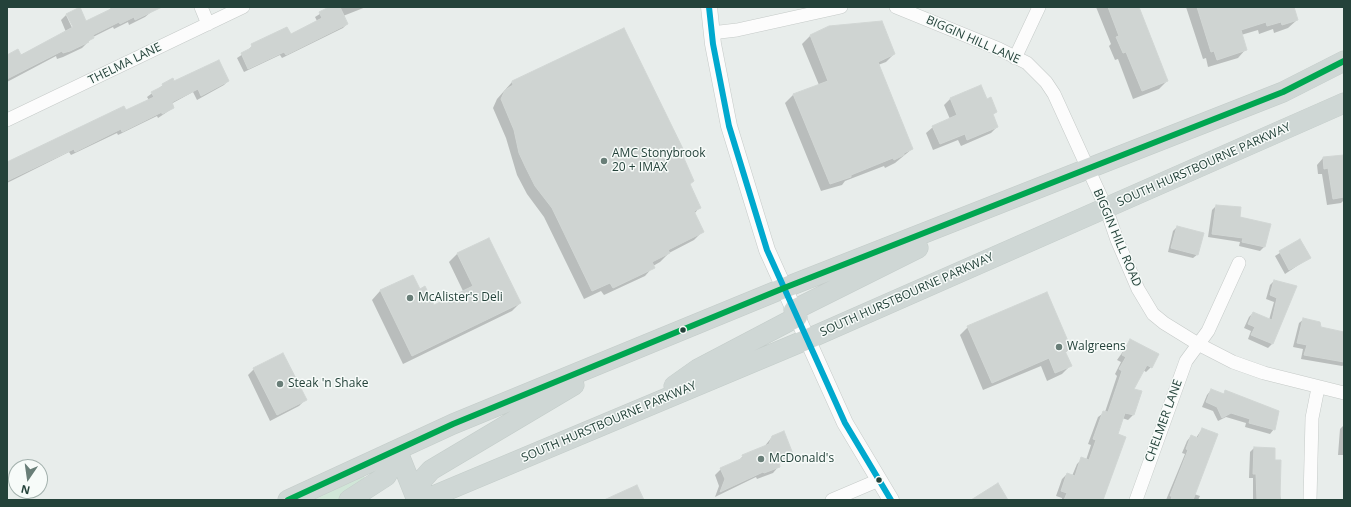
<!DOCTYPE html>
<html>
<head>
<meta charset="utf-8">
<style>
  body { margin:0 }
  #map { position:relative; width:1351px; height:507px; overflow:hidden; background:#e8edeb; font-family:"Open Sans",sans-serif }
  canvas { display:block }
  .frame { position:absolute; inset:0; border:8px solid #24423a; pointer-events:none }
  .north { position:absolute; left:8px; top:459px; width:40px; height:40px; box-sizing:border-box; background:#f7fbf9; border:1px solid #a3b1ad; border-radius:50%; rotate:193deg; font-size:11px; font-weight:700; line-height:16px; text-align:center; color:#24423a }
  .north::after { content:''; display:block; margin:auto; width:14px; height:18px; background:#697e78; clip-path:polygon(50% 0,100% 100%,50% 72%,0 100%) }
</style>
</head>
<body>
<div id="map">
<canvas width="1351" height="507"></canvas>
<div class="frame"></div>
<div class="north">N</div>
</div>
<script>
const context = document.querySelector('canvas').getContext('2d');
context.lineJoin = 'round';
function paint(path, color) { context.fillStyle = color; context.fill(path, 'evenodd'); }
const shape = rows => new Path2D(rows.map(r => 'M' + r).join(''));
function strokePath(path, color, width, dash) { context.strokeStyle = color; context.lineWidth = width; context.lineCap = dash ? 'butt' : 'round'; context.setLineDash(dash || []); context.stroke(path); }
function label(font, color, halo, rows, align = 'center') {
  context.font = font + ' "Open Sans",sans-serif'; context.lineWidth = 3; context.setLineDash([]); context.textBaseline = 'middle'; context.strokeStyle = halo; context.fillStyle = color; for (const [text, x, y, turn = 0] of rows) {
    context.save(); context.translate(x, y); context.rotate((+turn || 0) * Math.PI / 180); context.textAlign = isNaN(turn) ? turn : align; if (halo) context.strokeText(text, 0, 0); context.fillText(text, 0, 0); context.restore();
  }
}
paint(shape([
  [363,474,367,482,339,500,299,500]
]), '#d1e6d8');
paint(shape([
  [112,7,148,7,151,12,145,17,129,25,128,22,114,29,113,27,93,37,82,48,63,57,57,59,56,56,7,82,7,62,66,32,61,20,67,14,86,22,107,12],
  [66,15,68,15,76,31,74,32],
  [331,7,366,7,343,16,347,24,343,28,282,58,280,55,244,72,237,58,249,50,252,45,290,35,317,21,315,17],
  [1096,7,1137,7,1167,81,1159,89,1133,99,1118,59,1115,60,1109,46,1111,44],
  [1186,7,1293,7,1297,20,1288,28,1274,33,1273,29,1259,34,1258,30,1241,35,1246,49,1238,58,1208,67,1206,58,1203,59],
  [830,27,894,54,886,62,878,65,912,149,895,163,885,168,884,166,845,181,842,185,821,191,785,103,793,95,819,85,802,44,810,36],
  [228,81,224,85,197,100,193,92,171,104,173,108,158,118,157,116,118,135,117,133,71,155,69,152,7,183,7,164,149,100,147,97,163,85,174,82],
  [512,82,685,155,682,157,689,185,700,207,694,214,702,232,694,240,669,253,660,262,653,266,653,267,645,276,604,295,601,291,584,299,544,217,527,194,517,175,506,138,493,108,497,99],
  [951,98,996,112,992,115,997,127,991,133,961,146,958,140,933,150,926,133,933,127,950,119,944,105],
  [1344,156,1344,200,1341,203,1327,205,1322,174,1318,174,1317,165,1323,158],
  [1216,206,1239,217,1270,225,1264,247,1260,251,1239,246,1240,242,1208,237,1212,210],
  [1177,227,1198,254,1193,258,1168,252,1173,231],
  [489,239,520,303,512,311,403,364,372,300,380,291,412,276,419,290,433,306,463,291,449,262,457,254],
  [1299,241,1309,258,1285,274,1275,256],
  [1274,281,1296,286,1272,344,1268,348,1248,339,1251,331,1244,328,1249,317,1253,313,1269,320,1274,302,1266,299,1270,285],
  [1304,319,1320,328,1344,333,1344,365,1342,366,1301,359,1303,349,1293,347,1299,323],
  [968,327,1070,348,1065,353,1070,366,1062,374,1047,381,1041,366,983,390,960,335],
  [1131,340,1151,367,1146,372,1143,370,1133,389,1141,392,1133,415,1128,420,1122,418,1117,434,1125,437,1103,500,1062,500,1062,498,1056,496,1062,479,1067,474,1072,476,1077,464,1082,459,1086,460,1091,445,1088,444,1098,417,1105,412,1117,376,1115,374,1121,362,1117,360],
  [254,369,305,400,299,406,270,421,248,375],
  [1211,390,1222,395,1226,392,1274,429,1270,434,1245,427,1246,423,1226,417,1218,421,1213,411,1202,407,1207,395],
  [1344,425,1344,455,1338,455,1340,429],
  [1202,429,1194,494,1200,496,1198,500,1166,500,1185,454,1182,453,1187,441,1191,436,1196,438],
  [772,437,792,454,779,464,779,466,773,473,757,479,756,477,715,497,719,486,715,475,721,469,737,462,743,456,764,447],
  [1254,448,1274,449,1274,461,1281,500,1253,500,1253,478,1249,478,1250,452]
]), '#0003');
const building = shape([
  [80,7,86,21,115,7,162,7,135,20,134,17,120,24,119,22,93,35,94,38,88,41,89,42,70,51,63,53,62,51,7,79,7,55,18,49,21,55,73,27,66,14,80,7],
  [329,7,340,7,348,24,286,55,284,52,248,69,241,53,249,49,252,46,251,44,287,27,291,34,322,18,319,12,329,7],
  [1108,7,1139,7,1168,81,1142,91,1126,52,1123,53,1116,37,1119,36,1108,7],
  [1197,7,1294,7,1298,20,1282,25,1281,22,1267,26,1266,22,1241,30,1247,50,1217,60,1214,51,1211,52,1197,7],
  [882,21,895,54,878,62,913,149,904,153,904,155,894,160,893,158,851,175,851,177,830,184,793,94,828,81,810,35,829,26,882,21],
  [624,28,686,155,683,156,694,181,690,184,701,208,694,211,704,232,668,250,670,253,652,262,655,268,613,288,610,283,592,291,552,208,535,186,525,166,519,153,514,130,501,99,505,90,513,85,512,81,624,28],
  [219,60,229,81,201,96,198,89,172,102,174,108,162,114,162,112,122,132,121,129,75,152,74,149,7,181,7,162,124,106,126,110,154,97,151,92,163,86,162,84,173,78,174,81,219,60],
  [981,85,987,99,991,97,997,112,993,114,998,127,967,140,965,134,940,144,932,126,957,115,950,98,981,85],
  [1344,155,1344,197,1333,199,1328,168,1324,169,1323,157,1344,155],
  [1216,205,1241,207,1240,217,1271,224,1265,247,1242,242,1243,238,1212,234,1216,205],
  [1177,226,1204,233,1198,255,1171,248,1177,226],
  [489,238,521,303,412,356,380,290,413,275,420,289,425,286,434,305,473,286,457,253,489,238],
  [1300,239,1311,258,1289,270,1279,251,1300,239],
  [1274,280,1297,286,1273,344,1251,335,1255,327,1248,324,1253,312,1272,320,1277,298,1270,295,1274,280],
  [1047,292,1071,348,1065,351,1072,366,1055,373,1049,358,992,383,967,326,1047,292],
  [1303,318,1320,322,1321,327,1344,332,1344,362,1304,355,1307,345,1297,343,1303,318],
  [1130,339,1159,354,1152,368,1147,365,1134,389,1142,391,1134,415,1125,413,1118,434,1126,437,1103,500,1064,500,1067,493,1061,491,1067,473,1075,476,1081,457,1089,460,1096,440,1093,439,1103,411,1108,412,1122,371,1119,369,1126,357,1122,355,1130,339],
  [283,353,307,400,277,415,253,368,283,353],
  [1211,389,1224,394,1225,390,1279,411,1275,430,1249,423,1250,419,1231,413,1222,418,1217,407,1206,402,1211,389],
  [1202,428,1218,434,1193,500,1171,500,1172,496,1170,496,1188,450,1186,449,1191,435,1198,438,1202,428],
  [784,431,793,454,779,461,780,467,764,473,763,472,720,492,725,479,720,468,743,458,742,455,769,444,772,436,784,431],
  [1254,447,1275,448,1275,460,1281,460,1280,500,1257,500,1256,474,1253,474,1254,447],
  [998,483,1008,500,971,500,998,483],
  [637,485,644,500,604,500,637,485]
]);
paint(building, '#cfd4d2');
strokePath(building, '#d1d6d4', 1);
const minor = shape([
  [201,7,208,24],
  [896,7,999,49,1027,63,1046,82,1054,94,1106,208,1117,240,1138,289,1153,314,1164,323,1198,344,1233,362,1264,373,1344,393],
  [711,33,737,30,841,7],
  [1015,58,1039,7],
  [7,120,243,7],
  [832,500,879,480],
  [1136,500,1186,361,1208,331,1239,263],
  [1310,500,1312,418,1318,388]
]);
const tertiary = shape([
  [709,7,713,44,729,126,767,250,845,423,891,500]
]);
const primary = shape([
  [794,310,918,248],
  [674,386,698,369,797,317],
  [397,450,417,500],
  [288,500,453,424,784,288,1283,92,1344,61],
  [349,500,386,476,394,462,397,450],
  [418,500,419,489,423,479,431,470,574,385],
  [424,500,808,339,1344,103]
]);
strokePath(minor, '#c5cac8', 14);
strokePath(tertiary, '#c5cac8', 17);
strokePath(primary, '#c3ccc9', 21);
strokePath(minor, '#fcfcfc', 13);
strokePath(tertiary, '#fcfcfc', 16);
strokePath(primary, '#cfd7d5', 20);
strokePath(shape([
  [709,7,713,44,729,126,767,250,845,423,891,500]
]), '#00a9ce', 6);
strokePath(shape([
  [288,500,453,424,784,288,1283,92,1344,61]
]), '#00a651', 6);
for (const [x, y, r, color] of [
  [604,161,4,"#697e78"],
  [410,298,4,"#697e78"],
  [683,330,3.5,"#24423a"],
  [1059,347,4,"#697e78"],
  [280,384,4,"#697e78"],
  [761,459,4,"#697e78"],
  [879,480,3.5,"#24423a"]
]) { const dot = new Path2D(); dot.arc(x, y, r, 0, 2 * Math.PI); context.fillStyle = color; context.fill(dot); strokePath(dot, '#f7fbf9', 1.5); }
label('12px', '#24423a', '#f7fbf9', [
  ["BIGGIN HILL LANE",973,40,24],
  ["THELMA LANE",125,64,-26],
  ["SOUTH HURSTBOURNE PARKWAY",1204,165,-24],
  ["BIGGIN HILL ROAD",1117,238,67],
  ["SOUTH HURSTBOURNE PARKWAY",907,295,-24],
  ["CHELMER LANE",1164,421,-70],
  ["SOUTH HURSTBOURNE PARKWAY",609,422,-23]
]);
label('12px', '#24423a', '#f7fbf9', [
  ["AMC Stonybrook",612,154],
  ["20 + IMAX",612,168],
  ["McAlister's Deli",418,298],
  ["Walgreens",1067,347],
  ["Steak 'n Shake",288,384],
  ["McDonald's",769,459]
], 'left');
</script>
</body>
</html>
